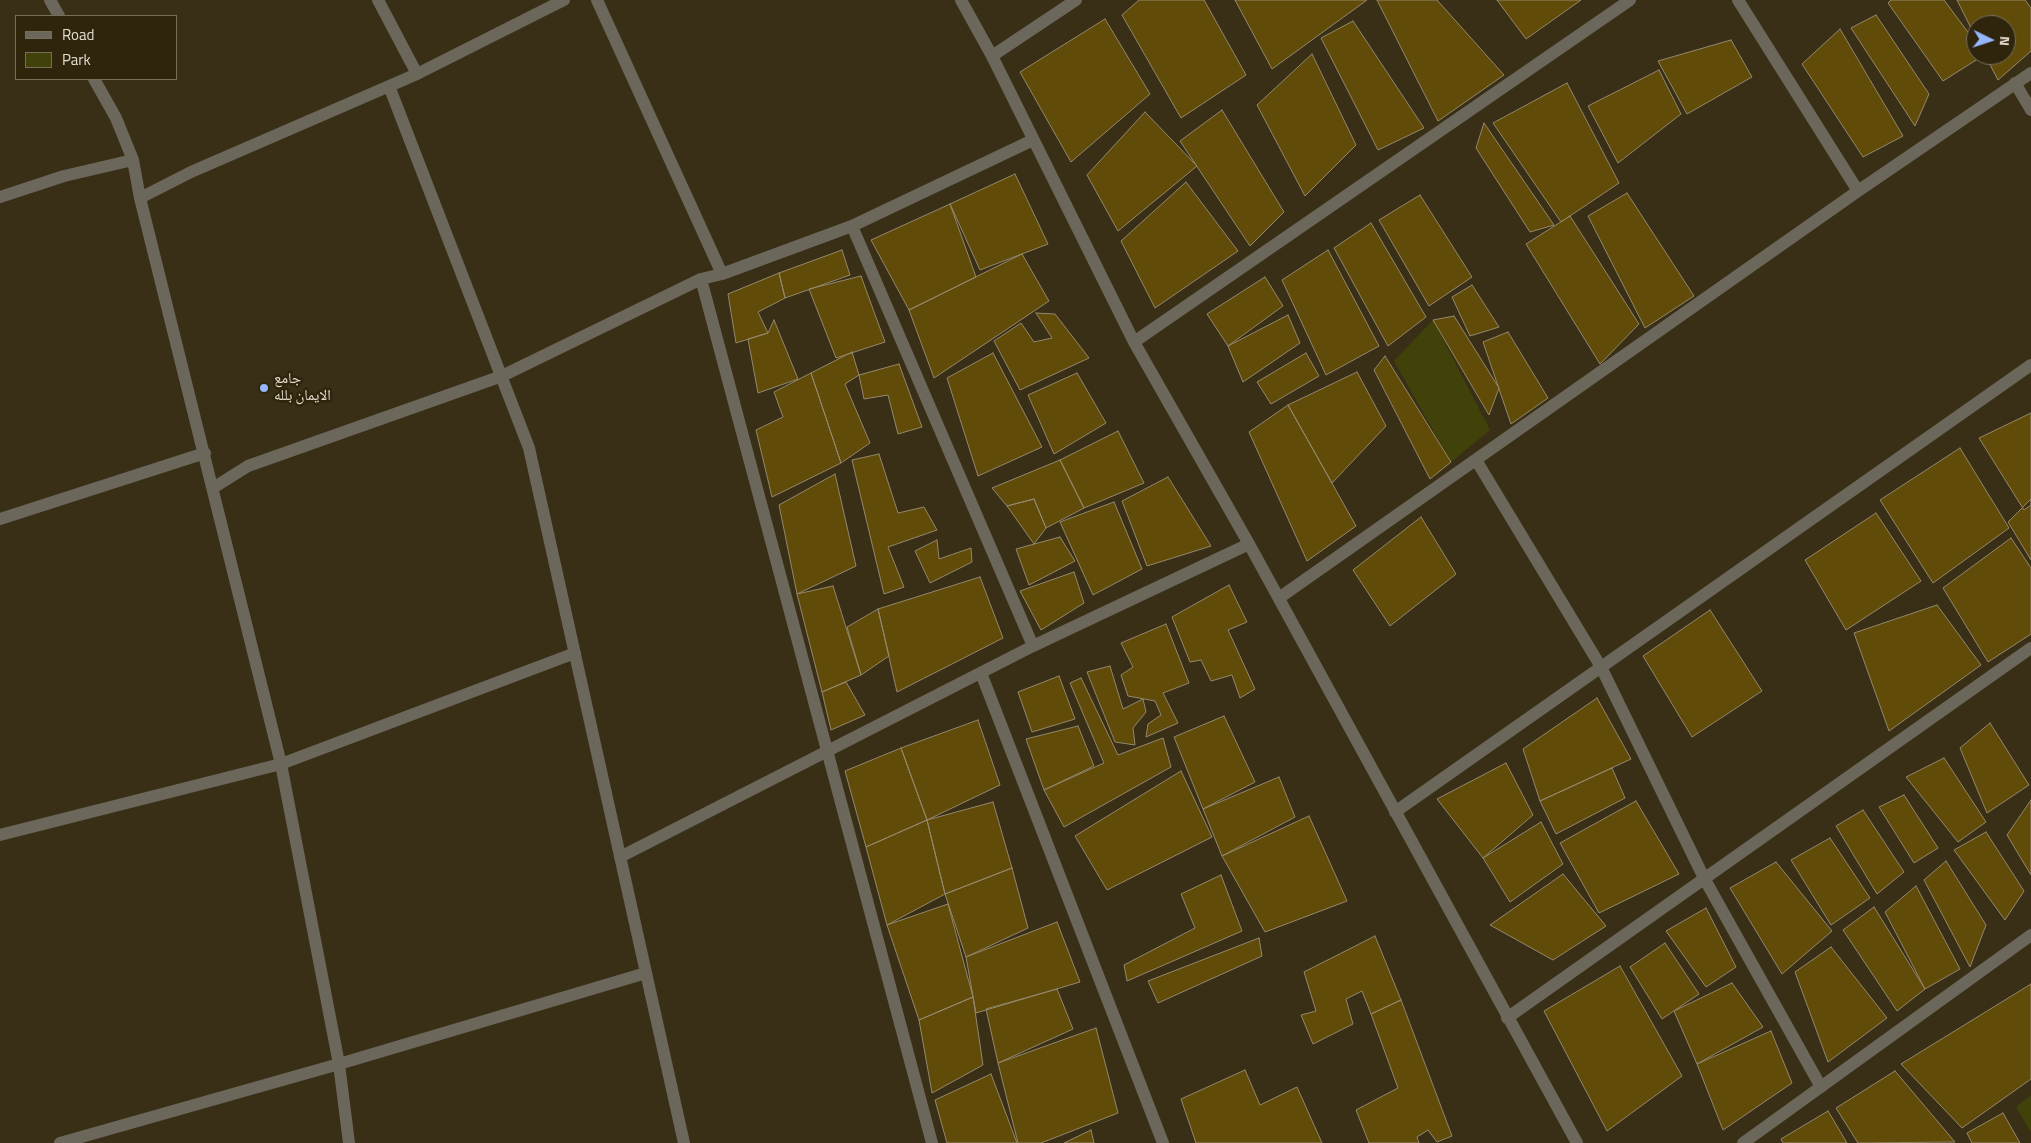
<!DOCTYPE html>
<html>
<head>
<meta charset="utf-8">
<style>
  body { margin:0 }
  #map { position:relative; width:2031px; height:1143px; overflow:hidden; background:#392f17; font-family:"Titillium Web",sans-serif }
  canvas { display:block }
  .legend { position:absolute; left:15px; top:15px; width:162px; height:65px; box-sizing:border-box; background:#2f250d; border:1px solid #776e5a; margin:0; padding:6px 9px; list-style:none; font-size:15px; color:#e2dccd }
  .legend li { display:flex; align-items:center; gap:10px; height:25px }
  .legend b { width:25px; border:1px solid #776e5a }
  .north { position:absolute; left:1966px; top:15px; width:50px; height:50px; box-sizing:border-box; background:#2f250d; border:1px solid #776e5a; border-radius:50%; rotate:94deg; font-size:14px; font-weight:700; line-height:20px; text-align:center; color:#e2dccd }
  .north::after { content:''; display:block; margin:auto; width:18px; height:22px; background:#94b7fd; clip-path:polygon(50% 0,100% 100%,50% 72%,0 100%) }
</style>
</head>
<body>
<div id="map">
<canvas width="2031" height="1143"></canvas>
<ul class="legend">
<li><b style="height:6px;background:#6b675b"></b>Road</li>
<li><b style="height:14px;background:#41420a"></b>Park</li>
</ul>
<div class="north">N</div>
</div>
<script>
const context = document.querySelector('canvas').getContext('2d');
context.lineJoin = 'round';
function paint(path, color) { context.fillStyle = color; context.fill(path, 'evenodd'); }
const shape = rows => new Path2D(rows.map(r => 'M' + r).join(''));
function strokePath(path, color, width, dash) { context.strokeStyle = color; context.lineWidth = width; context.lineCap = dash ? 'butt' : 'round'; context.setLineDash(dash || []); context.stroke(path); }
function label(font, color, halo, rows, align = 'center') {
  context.font = font + ' "Titillium Web","Noto Naskh Arabic",sans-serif'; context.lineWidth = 5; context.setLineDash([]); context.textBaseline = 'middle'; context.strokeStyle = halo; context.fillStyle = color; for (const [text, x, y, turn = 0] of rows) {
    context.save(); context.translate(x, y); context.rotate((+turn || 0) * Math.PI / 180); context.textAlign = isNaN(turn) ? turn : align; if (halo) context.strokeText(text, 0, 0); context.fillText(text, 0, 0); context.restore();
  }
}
paint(shape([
  [1433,320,1490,430,1451,462,1394,361],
  [2031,1095,2031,1132,2016,1107]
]), '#41420a');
const building = shape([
  [1139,0,1204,0,1246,75,1181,118,1122,15,1139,0],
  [1235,0,1367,0,1272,69,1235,0],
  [1377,0,1437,0,1504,75,1438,121,1377,0],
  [1497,0,1581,0,1526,39,1497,0],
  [1891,0,1944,0,1976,43,1976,55,1984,55,1943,81,1888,3,1891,0],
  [1957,0,2025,0,2031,8,2031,51,1998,80,1985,55,2006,55,2006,25,1976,25,1976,38,1957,0],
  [1876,15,1929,94,1915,126,1851,28,1876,15],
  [1105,19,1150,94,1071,162,1020,72,1105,19],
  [1353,21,1424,128,1378,150,1321,38,1353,21],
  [1840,29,1903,136,1863,157,1802,64,1840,29],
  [1731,40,1752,77,1687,114,1658,61,1731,40],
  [1312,54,1356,145,1305,196,1257,105,1312,54],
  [1659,70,1681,114,1618,163,1588,106,1659,70],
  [1567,83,1619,183,1561,222,1493,123,1567,83],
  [1222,110,1284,212,1250,246,1180,141,1222,110],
  [1145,112,1197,166,1118,231,1087,175,1145,112],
  [1484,123,1554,225,1530,232,1476,148,1484,123],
  [1015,174,1048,244,980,270,950,204,1015,174],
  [1186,182,1238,251,1155,308,1121,241,1186,182],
  [1627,193,1694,296,1645,328,1588,216,1627,193],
  [1420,195,1472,277,1429,306,1379,220,1420,195],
  [950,204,976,277,909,310,871,240,950,204],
  [1570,216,1639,324,1600,364,1526,244,1570,216],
  [1371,223,1426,317,1388,346,1334,248,1371,223],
  [842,250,850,275,785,298,779,273,842,250],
  [1328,250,1379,346,1326,375,1282,280,1328,250],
  [1022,254,1049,301,934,378,909,310,1022,254],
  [779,273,785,298,758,312,768,333,736,343,728,294,779,273],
  [861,276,885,342,836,358,809,289,861,276],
  [1265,277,1283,306,1228,346,1207,314,1265,277],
  [1472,285,1499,327,1470,336,1452,297,1472,285],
  [1036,313,1055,314,1089,358,1020,390,994,341,1021,323,1034,342,1052,338,1036,313],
  [1288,315,1300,343,1243,382,1228,346,1288,315],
  [1454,316,1499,388,1489,415,1433,320,1454,316],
  [774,320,798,379,758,393,748,339,768,333,774,320],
  [1508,332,1548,398,1511,424,1483,342,1508,332],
  [852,352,859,375,845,384,870,443,841,463,811,373,852,352],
  [993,353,1042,447,978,476,947,378,993,353],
  [1306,353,1319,376,1271,404,1257,382,1306,353],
  [1385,356,1451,462,1430,479,1374,370,1385,356],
  [899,364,922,427,898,434,888,395,864,399,859,375,899,364],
  [1357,372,1386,426,1332,483,1288,405,1357,372],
  [811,373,841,463,772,497,756,430,783,417,774,392,811,373],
  [1077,373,1106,423,1054,454,1028,395,1077,373],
  [1288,405,1356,526,1307,561,1249,432,1288,405],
  [2031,413,2031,505,2024,510,1979,438,2031,413],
  [1118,431,1144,483,1084,508,1060,460,1118,431],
  [1960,448,2009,528,1933,583,1880,500,1960,448],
  [879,454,898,513,924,507,937,530,888,547,904,587,884,594,852,460,879,454],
  [1060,460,1084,508,1046,528,1034,499,1007,506,992,488,1060,460],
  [835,474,856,566,797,594,779,505,835,474],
  [1168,477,1211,546,1147,566,1122,501,1168,477],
  [1034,499,1046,528,1034,544,1007,506,1034,499],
  [2031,499,2031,560,2008,522,2031,499],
  [1114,502,1142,569,1093,595,1060,522,1114,502],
  [1876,513,1921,581,1846,630,1805,560,1876,513],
  [1421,517,1456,574,1390,626,1353,570,1421,517],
  [1060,537,1075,561,1029,585,1016,549,1060,537],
  [2011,538,2031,568,2031,634,1988,662,1943,588,2011,538],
  [937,540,939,559,971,548,972,562,930,583,915,551,937,540],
  [1074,572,1084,603,1041,630,1020,591,1074,572],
  [980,577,1003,638,897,692,878,609,980,577],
  [1229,585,1247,622,1228,630,1255,689,1240,698,1232,675,1211,681,1201,660,1190,662,1172,617,1229,585],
  [833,586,861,675,822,692,797,594,833,586],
  [1937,605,1981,665,1889,731,1854,633,1937,605],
  [878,609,889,656,861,675,847,627,878,609],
  [1710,610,1762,691,1692,737,1643,656,1710,610],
  [1166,624,1189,683,1163,693,1178,723,1146,737,1148,724,1161,715,1155,701,1128,696,1121,675,1133,667,1121,643,1166,624],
  [1110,666,1123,709,1143,699,1146,712,1133,728,1135,745,1115,742,1087,672,1110,666],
  [1059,676,1075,719,1032,732,1018,692,1059,676],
  [1081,678,1118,755,1163,738,1171,767,1064,827,1044,790,1104,763,1070,683,1081,678],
  [846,682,865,715,831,730,822,692,846,682],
  [1597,698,1631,759,1540,801,1523,749,1597,698],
  [1224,716,1255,782,1203,809,1174,737,1224,716],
  [978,720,1000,785,927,820,901,748,978,720],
  [1990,723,2029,785,1987,813,1960,748,1990,723],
  [1078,726,1094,766,1044,790,1026,739,1078,726],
  [901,748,927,820,866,847,845,771,901,748],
  [1944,758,1986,822,1958,842,1906,777,1944,758],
  [1506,763,1533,815,1483,858,1437,799,1506,763],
  [1612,768,1625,798,1556,834,1540,801,1612,768],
  [1181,771,1212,837,1107,890,1075,836,1181,771],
  [1279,777,1295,817,1222,856,1203,809,1279,777],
  [1904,795,1938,848,1914,863,1879,807,1904,795],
  [2031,800,2031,875,2007,835,2031,800],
  [1636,801,1679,874,1599,913,1560,843,1636,801],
  [993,802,1012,868,945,894,927,820,993,802],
  [1863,810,1904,872,1877,894,1836,826,1863,810],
  [1309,816,1347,901,1265,932,1222,856,1309,816],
  [927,820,945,894,887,925,866,847,927,820],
  [1541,822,1563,864,1510,902,1483,858,1541,822],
  [1986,832,2024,891,2005,920,1954,850,1986,832],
  [1830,838,1870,898,1831,925,1791,860,1830,838],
  [1946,861,1986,925,1970,967,1924,880,1946,861],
  [1776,862,1832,931,1782,974,1730,888,1776,862],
  [1012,868,1028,928,966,957,945,894,1012,868],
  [1563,874,1606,926,1553,960,1490,925,1563,874],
  [1221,875,1242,931,1127,981,1124,965,1195,928,1181,894,1221,875],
  [1916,886,1960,969,1925,989,1885,912,1916,886],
  [948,904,973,997,919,1020,887,925,948,904],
  [1874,907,1925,989,1897,1011,1843,930,1874,907],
  [1706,908,1736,967,1706,987,1666,931,1706,908],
  [1057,922,1080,982,976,1013,966,957,1057,922],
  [1375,936,1401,1000,1371,1014,1362,991,1346,999,1353,1024,1313,1044,1301,1015,1316,1011,1304,972,1375,936],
  [1259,938,1262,956,1158,1003,1148,981,1259,938],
  [1665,943,1699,994,1662,1019,1630,967,1665,943],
  [1831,947,1887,1018,1828,1062,1795,972,1831,947],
  [1620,966,1682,1076,1607,1131,1544,1011,1620,966],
  [1732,983,1763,1027,1697,1064,1674,1011,1732,983],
  [2031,984,2031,1079,1962,1128,1901,1064,2031,984],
  [1057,989,1073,1029,998,1063,986,1009,1057,989],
  [973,997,983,1065,932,1093,919,1020,973,997],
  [1401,1000,1452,1136,1437,1142,1428,1130,1417,1137,1419,1143,1369,1143,1356,1110,1398,1088,1371,1014,1401,1000],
  [1096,1028,1118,1113,1041,1143,1018,1143,998,1063,1096,1028],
  [1771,1031,1792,1083,1723,1130,1697,1064,1771,1031],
  [1245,1070,1260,1105,1297,1087,1322,1143,1196,1143,1181,1099,1245,1070],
  [1895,1071,1955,1142,1858,1143,1836,1108,1895,1071],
  [991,1074,1017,1143,947,1143,935,1100,991,1074],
  [1828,1111,1847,1143,1783,1143,1781,1139,1828,1111],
  [2003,1113,2020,1143,1972,1143,1967,1133,2003,1113],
  [1091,1130,1094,1143,1064,1143,1091,1130]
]);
paint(building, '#614b08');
strokePath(building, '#94886d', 1);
strokePath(shape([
  [50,0,59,16],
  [378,0,417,74],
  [597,0,722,274],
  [961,0,992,56,1134,342,1249,544,1577,1143],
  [1738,0,1858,191],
  [992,56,1076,0],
  [94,79,116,118,133,160,140,198,281,764,339,1064,349,1143],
  [2015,83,2031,110],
  [389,86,529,448,684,1143],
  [0,197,64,176,133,160],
  [140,198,191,172,417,74,564,0],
  [852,226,1033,646],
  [701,279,932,1143],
  [1134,342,1630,0],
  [1476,460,1601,667,1704,878,1821,1087],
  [213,488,248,466,502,376,701,279,722,274,852,226,1033,140],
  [0,519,205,453],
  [1279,598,1858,191,2031,73],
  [981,673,1163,1143],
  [1395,812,2031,365],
  [0,835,281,764,575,653],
  [620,857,1033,646,1249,544],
  [1507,1018,2031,648],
  [60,1143,339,1064,646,973],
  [1743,1143,2031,935]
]), '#6b675b', 12);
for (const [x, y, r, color] of [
  [264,388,5,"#94b7fd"]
]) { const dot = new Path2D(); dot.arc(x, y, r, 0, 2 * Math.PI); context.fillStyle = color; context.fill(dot); strokePath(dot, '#2f250d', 2); }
label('15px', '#e2dccd', '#2f250d', [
  ["جامع",274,379],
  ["الايمان بلله",274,396]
], 'left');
</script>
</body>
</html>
